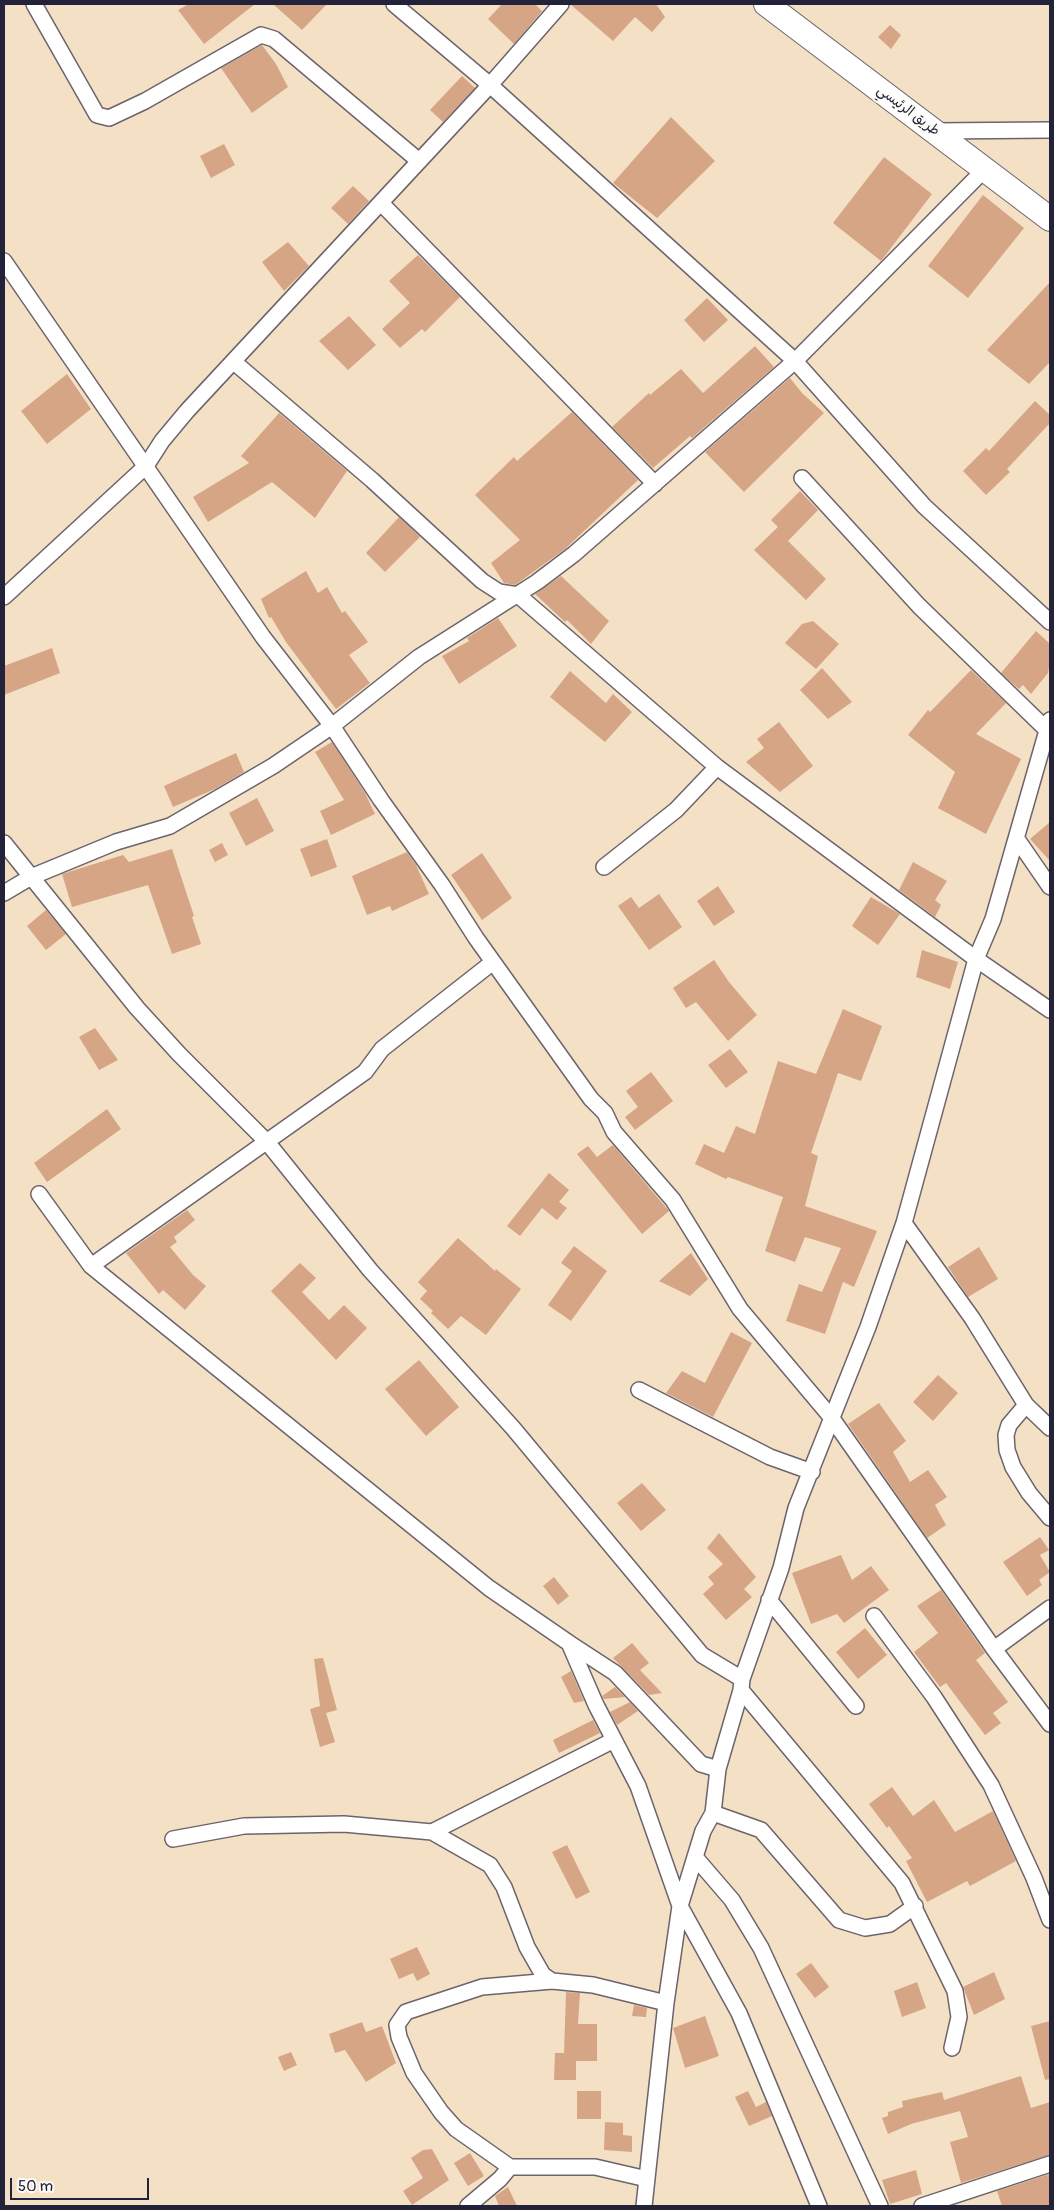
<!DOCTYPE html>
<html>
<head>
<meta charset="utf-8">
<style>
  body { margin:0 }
  #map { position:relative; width:1054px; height:2210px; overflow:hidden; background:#f4e0c5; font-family:Pangolin,sans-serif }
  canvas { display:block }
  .frame { position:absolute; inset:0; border:5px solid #22223b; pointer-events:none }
  .scale { position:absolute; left:10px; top:2178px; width:139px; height:22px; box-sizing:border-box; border:2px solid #22223b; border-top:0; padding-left:6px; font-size:15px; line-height:18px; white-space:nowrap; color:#22223b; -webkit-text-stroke:4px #fdfcf7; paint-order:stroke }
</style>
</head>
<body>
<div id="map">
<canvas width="1054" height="2210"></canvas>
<div class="frame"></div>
<div class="scale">50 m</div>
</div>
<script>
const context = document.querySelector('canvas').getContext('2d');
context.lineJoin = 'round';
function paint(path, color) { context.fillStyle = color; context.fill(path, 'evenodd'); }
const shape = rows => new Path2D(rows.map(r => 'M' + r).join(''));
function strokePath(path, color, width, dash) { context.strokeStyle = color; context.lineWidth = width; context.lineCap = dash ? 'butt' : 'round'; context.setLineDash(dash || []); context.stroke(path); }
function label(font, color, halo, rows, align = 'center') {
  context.font = font + ' Pangolin,"Playpen Sans Arabic",sans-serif'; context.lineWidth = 4; context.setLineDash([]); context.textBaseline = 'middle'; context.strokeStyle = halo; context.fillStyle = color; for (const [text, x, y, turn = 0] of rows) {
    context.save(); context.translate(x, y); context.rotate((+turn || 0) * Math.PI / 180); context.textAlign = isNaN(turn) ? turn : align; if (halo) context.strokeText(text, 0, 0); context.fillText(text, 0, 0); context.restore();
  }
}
paint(shape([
  [189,4,255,4,204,44,178,10],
  [273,4,327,4,302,30],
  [502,4,535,4,542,11,514,44,488,19],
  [570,4,656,4,665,17,652,32,635,17,613,41],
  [890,25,901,35,891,49,878,37],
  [262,45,276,64,288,87,252,113,221,68],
  [462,76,475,88,443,122,430,110],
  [671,117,715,161,657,218,613,183],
  [224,144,235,165,211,178,200,156],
  [884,157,932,194,881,261,833,223],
  [353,186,369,201,348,224,331,208],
  [983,195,1024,228,968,298,928,266],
  [288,242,309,266,284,291,262,262],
  [418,255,460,297,425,332,422,329,400,348,382,329,410,303,389,281],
  [1050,282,1050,362,1029,384,987,350],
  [707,298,728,320,704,342,684,320],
  [349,316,376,345,348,370,319,341],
  [755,346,774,367,692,438,690,436,653,468,612,427,649,393,650,395,681,369,703,393],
  [67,374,91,409,47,444,21,411],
  [790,378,802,393,824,413,744,492,705,452],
  [1035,401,1050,415,1050,423,1007,469,1010,472,986,495,963,471,986,448,989,451],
  [572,412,638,480,565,549,515,585,504,583,491,563,520,540,475,495,514,457,517,461],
  [279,413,347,471,315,518,272,482,208,522,193,497,249,463,241,456],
  [800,491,818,510,788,541,826,579,806,600,754,550,778,527,771,520],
  [399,517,420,537,385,572,366,553],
  [306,571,318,593,327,587,342,613,345,611,368,642,349,655,370,683,336,709,286,642,271,617,269,618,261,599],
  [561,576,609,621,591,644,567,620,565,622,535,594],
  [498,618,517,646,459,684,442,656,469,641,467,638],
  [813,621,839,644,816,669,785,643,802,624],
  [1036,631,1050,644,1050,661,1048,673,1031,694,1023,685,1019,689,1001,673],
  [52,648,60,673,4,695,4,666],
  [822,668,852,702,828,719,800,690],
  [971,670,1006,703,976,734,1021,759,986,834,938,808,955,772,908,735,928,710,930,712],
  [570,671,606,703,613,694,632,712,605,742,550,697],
  [779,722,813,766,780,792,746,762,764,748,757,739],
  [332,742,365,793,375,814,331,835,320,811,344,800,315,752],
  [236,753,244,772,215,789,173,807,164,786],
  [257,798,274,831,246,846,229,813],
  [1050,822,1050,861,1030,839],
  [327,839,337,867,311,877,300,849],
  [222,843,228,855,215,862,209,850],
  [172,849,194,916,192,917,201,944,172,954,148,885,72,907,62,874,123,855,129,862],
  [407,852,416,865,429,894,392,911,390,906,367,915,352,876],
  [482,853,512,898,482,920,451,875],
  [913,862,947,881,935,900,941,905,935,917,899,890],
  [718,886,735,912,714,926,697,901],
  [659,894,682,927,649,950,618,906,631,897,639,908],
  [871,897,900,914,878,945,852,926],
  [46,910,66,934,46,950,27,926],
  [922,950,958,962,950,989,916,977],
  [714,960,729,982,757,1015,728,1041,696,1002,686,1008,673,988],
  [843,1009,882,1026,861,1081,838,1073,811,1153,818,1156,805,1206,877,1231,854,1287,843,1282,825,1334,786,1321,799,1284,822,1292,841,1248,805,1237,795,1262,765,1251,783,1197,728,1177,726,1179,695,1164,704,1144,724,1153,736,1126,755,1134,778,1061,816,1074],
  [95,1028,118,1060,99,1070,79,1037],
  [730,1049,748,1072,726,1088,708,1065],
  [651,1072,673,1101,635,1130,625,1117,638,1107,626,1091],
  [107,1109,121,1129,47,1182,34,1163],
  [613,1145,669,1211,642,1234,577,1154,588,1146,597,1157],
  [549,1173,569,1190,559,1202,567,1208,557,1220,542,1208,520,1236,507,1226],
  [187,1210,195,1220,174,1237,177,1242,170,1247,193,1275,206,1286,185,1310,163,1290,159,1294,126,1253],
  [458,1238,495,1271,496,1269,521,1289,486,1335,461,1316,448,1329,431,1313,433,1311,420,1299,427,1291,418,1282],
  [574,1246,607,1271,571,1321,548,1305,572,1271,561,1263],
  [979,1247,998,1279,968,1297,948,1267],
  [691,1253,708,1279,690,1296,659,1281],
  [300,1263,316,1278,302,1292,329,1320,344,1305,367,1328,336,1360,271,1291],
  [731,1332,752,1343,713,1417,666,1393,682,1371,705,1383],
  [419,1360,459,1407,426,1436,385,1389],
  [938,1375,958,1393,933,1421,913,1402],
  [879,1403,906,1441,893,1452,910,1482,928,1470,947,1497,935,1505,946,1525,927,1538,848,1424],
  [642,1483,666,1510,641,1531,617,1503],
  [719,1533,756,1577,744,1589,752,1597,726,1620,703,1594,714,1584,708,1577,723,1564,707,1548],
  [1040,1537,1049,1550,1040,1555,1050,1572,1039,1580,1042,1585,1027,1596,1003,1562],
  [841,1555,852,1580,871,1566,889,1590,844,1623,837,1614,811,1624,792,1573],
  [554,1577,569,1596,558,1605,543,1586],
  [941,1590,985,1653,976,1660,1008,1702,993,1713,1001,1723,985,1735,946,1683,940,1687,914,1652,938,1633,917,1606],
  [865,1628,887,1655,858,1679,836,1652],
  [632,1643,649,1663,640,1670,662,1693,649,1695,613,1658],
  [323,1658,337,1710,326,1713,335,1742,320,1747,310,1709,320,1706,314,1659],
  [571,1671,584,1701,574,1703,561,1677],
  [615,1687,625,1697,604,1699,602,1696],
  [630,1702,638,1711,617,1725,610,1712],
  [593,1720,600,1733,559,1753,553,1740],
  [892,1787,913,1816,934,1800,955,1832,993,1811,1016,1861,970,1886,967,1881,927,1902,906,1861,912,1858,889,1826,887,1828,869,1804],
  [567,1845,590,1892,576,1899,552,1852],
  [417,1947,430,1974,417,1981,413,1973,399,1979,390,1959],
  [811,1963,829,1987,815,1998,796,1974],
  [994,1972,1005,1999,974,2015,963,1987],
  [917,1982,926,2008,902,2017,894,1991],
  [566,1992,580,1993,578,2024,597,2024,597,2061,576,2061,576,2080,554,2080,555,2053,564,2053],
  [634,2005,647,2008,646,2017,632,2016],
  [705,2016,719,2056,685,2068,673,2028],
  [1050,2021,1050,2079,1045,2080,1031,2026],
  [362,2022,366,2032,382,2026,396,2063,366,2082,345,2050,335,2053,329,2034],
  [291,2052,297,2065,284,2071,278,2057],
  [1021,2076,1031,2108,1050,2102,1050,2155,964,2182,961,2183,950,2142,968,2137,960,2111,911,2124,888,2134,882,2118,888,2116,888,2112,903,2107,902,2101,942,2092,944,2100],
  [577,2091,601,2091,601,2119,577,2119],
  [748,2091,756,2107,766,2102,772,2116,749,2126,735,2097],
  [605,2122,623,2123,623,2135,632,2136,632,2152,604,2150],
  [432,2149,449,2180,412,2205,403,2191,423,2178,411,2158,423,2150],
  [470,2153,484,2176,468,2186,454,2163],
  [916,2170,922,2194,890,2204,882,2180],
  [1050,2174,1050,2206,1002,2206,997,2191],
  [508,2187,517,2206,499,2206,495,2196]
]), '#d6a586');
const minor = shape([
  [34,4,97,115,109,118,145,101,261,35,274,39,419,161],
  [394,4,490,85,795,361,924,506,1050,622],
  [935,131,1050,130],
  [381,203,655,484],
  [4,261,263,637,332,726,381,800,442,885,476,938,591,1099,605,1113,614,1132,673,1200,740,1309,831,1417,994,1649,1050,1724],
  [234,362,372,480,482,581,499,592,518,595,717,767,976,959,1050,1010],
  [802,478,919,606,1047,730],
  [4,597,146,466,162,441,187,411,490,85,561,4],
  [1017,839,1050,887],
  [4,843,137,1008,179,1054,267,1142,370,1270,513,1428,702,1655,742,1679],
  [604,867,676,810,717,767],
  [4,893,31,877,116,842,170,826,273,766,332,726,419,657,537,582,574,554,795,361,984,170],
  [39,1194,91,1266,489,1588,569,1643,596,1705,638,1786,680,1906,739,2013,819,2206],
  [904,1223,972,1318,1026,1405,1050,1428],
  [91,1266,365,1072,382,1049,493,962],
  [639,1390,770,1457,812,1472],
  [1026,1405,1009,1425,1006,1435,1007,1450,1013,1467,1029,1493,1050,1518],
  [769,1600,856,1706],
  [874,1616,934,1697,991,1785,1034,1878,1050,1920],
  [569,1643,615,1673,701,1764,718,1769],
  [994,1649,1050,1608],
  [741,1690,902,1883,955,1991,959,2017,952,2048],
  [713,1813,761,1830,839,1920,865,1928,890,1924,915,1906],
  [432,1832,614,1740],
  [173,1839,244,1826,344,1824,432,1832,490,1865,504,1887,527,1947,543,1975,552,1981,593,1985,666,2003],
  [695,1857,732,1900,761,1948,880,2206],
  [510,2167,456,2129,441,2112,414,2073,399,2037,397,2025,406,2012,482,1987,552,1981],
  [468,2206,500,2179,510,2167,595,2167,647,2179],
  [644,2206,666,2003,680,1906,703,1831,713,1813,718,1769,741,1690,742,1679,781,1568,796,1508,868,1327,904,1223,976,959,993,919,1050,720],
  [922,2206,1050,2164]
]);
const primary = shape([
  [766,4,1050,219]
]);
strokePath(minor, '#6c646b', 18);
strokePath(primary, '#6c646b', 26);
strokePath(minor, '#fff', 15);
strokePath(primary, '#fff', 24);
label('14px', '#22223b', '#fdfcf7', [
  ["طريق الرئيسي",908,111,37]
]);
</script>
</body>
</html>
